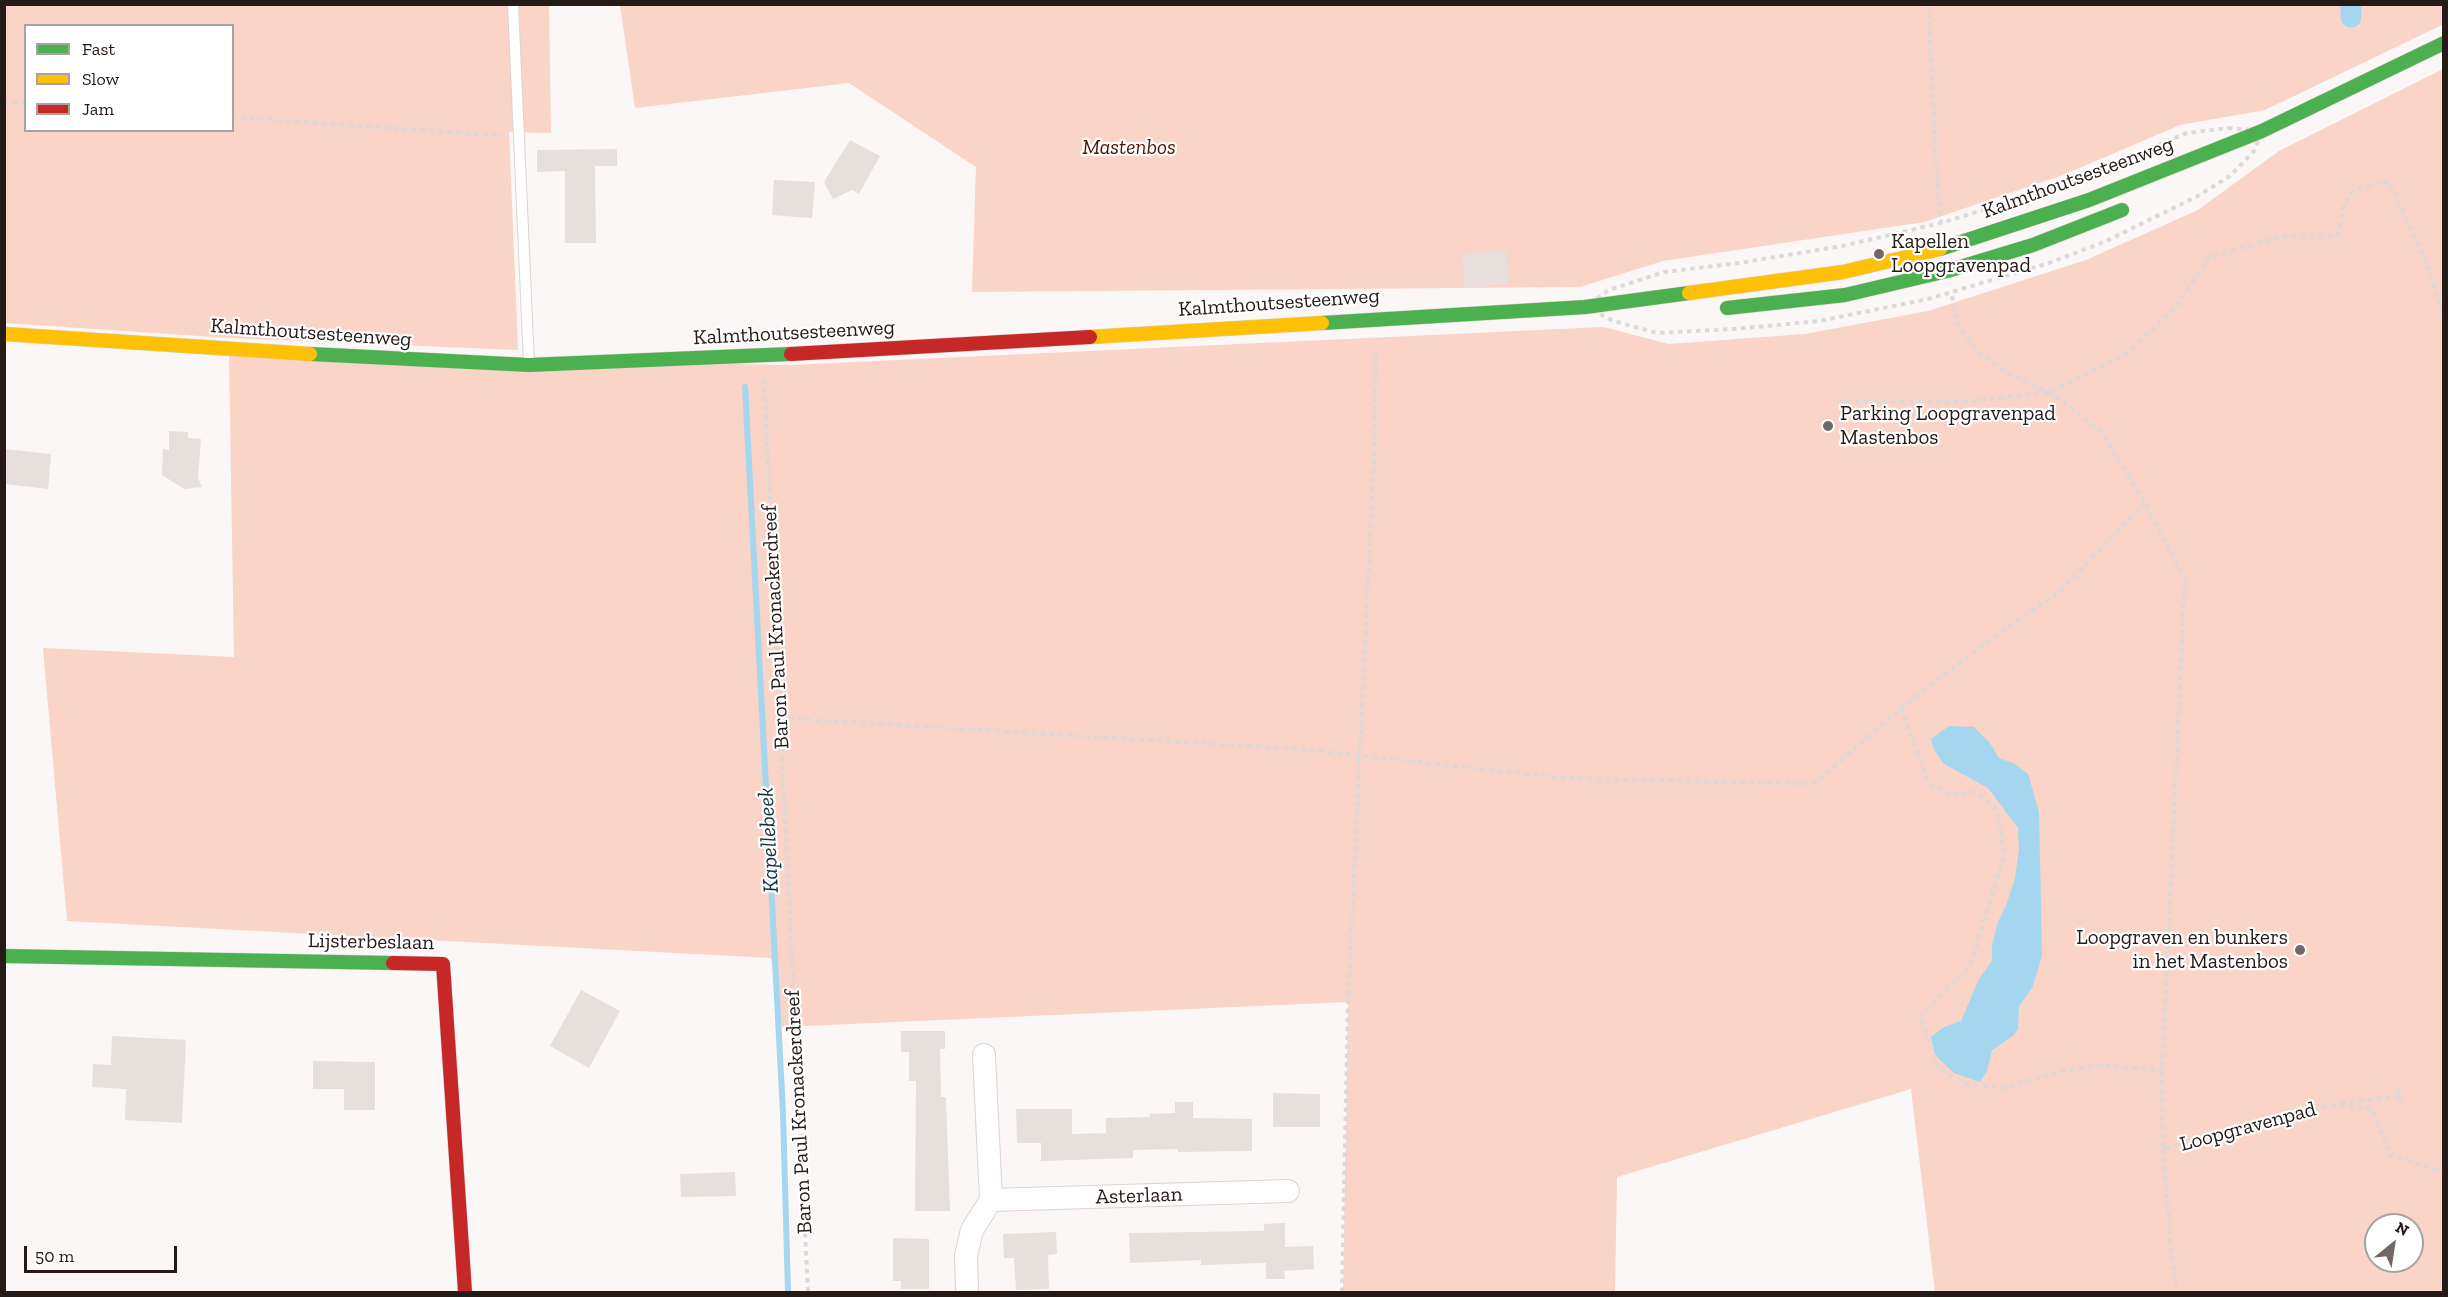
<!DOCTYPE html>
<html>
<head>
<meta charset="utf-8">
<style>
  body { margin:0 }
  #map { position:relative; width:2448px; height:1297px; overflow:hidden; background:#fbf7f6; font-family:"Zilla Slab",serif }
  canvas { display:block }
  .frame { position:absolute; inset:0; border:6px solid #261a16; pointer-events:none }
  .legend { position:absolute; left:24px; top:24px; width:210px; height:108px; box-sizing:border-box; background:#fff; border:2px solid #a8a3a2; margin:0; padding:8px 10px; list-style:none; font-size:18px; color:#261a16 }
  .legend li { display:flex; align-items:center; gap:12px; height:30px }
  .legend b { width:30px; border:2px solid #a8a3a2 }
  .north { position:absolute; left:2364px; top:1213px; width:60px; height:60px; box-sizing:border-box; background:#fff; border:2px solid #a8a3a2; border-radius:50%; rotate:30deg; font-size:16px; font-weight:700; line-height:24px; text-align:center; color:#261a16 }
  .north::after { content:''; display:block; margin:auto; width:21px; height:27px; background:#716764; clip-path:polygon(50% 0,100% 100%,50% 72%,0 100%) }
  .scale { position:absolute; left:24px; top:1246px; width:153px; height:27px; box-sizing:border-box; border:3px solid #261a16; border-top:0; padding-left:8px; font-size:18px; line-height:21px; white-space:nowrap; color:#261a16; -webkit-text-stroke:4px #fff; paint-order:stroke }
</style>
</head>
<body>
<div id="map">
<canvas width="2448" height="1297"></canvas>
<div class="frame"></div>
<ul class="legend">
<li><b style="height:8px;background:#4caf50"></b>Fast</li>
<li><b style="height:8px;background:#ffc107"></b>Slow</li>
<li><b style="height:8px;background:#c62828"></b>Jam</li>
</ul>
<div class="north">N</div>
<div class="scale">50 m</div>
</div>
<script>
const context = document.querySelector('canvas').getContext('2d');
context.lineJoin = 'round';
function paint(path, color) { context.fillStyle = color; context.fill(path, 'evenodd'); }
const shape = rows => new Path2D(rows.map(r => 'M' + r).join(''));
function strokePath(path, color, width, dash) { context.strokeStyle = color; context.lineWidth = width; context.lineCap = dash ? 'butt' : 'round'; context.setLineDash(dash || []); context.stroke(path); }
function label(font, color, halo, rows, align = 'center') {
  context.font = font + ' "Zilla Slab",serif'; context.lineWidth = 4.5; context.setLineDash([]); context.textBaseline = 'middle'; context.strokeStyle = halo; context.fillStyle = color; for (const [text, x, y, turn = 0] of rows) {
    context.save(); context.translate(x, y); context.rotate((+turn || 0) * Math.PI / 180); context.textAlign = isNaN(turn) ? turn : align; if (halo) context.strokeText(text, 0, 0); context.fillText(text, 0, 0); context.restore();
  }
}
paint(shape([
  [2443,4,2444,24,2265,110,2180,125,2063,175,1924,222,1663,261,1580,287,972,292,976,167,849,83,635,108,620,5],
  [4,5,549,5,551,133,509,132,518,350,229,338,5,323],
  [26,26,232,26,232,130,26,130],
  [2443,69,2443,1292,1935,1292,1911,1089,1617,1177,1615,1292,1343,1292,1348,1002,782,1027,771,958,67,921,43,648,234,657,229,356,790,365,1603,327,1669,344,1805,334,1928,311,2086,260,2198,210,2279,151],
  [2376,1225,2412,1225,2412,1261,2376,1261]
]), '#f9d4c7');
paint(shape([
  [1949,726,1974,727,1990,743,1999,758,2013,763,2028,774,2039,812,2042,956,2032,988,2019,1006,2018,1029,2013,1036,1992,1050,1987,1071,1980,1082,1954,1073,1935,1055,1931,1037,1944,1027,1961,1021,1979,979,1992,961,1992,945,1998,922,2007,903,2015,878,2019,849,2018,828,1988,788,1944,764,1934,750,1931,739]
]), '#a4d6f0');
strokePath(shape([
  [745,387,783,1113,788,1292]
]), '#a4d6f0', 6);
strokePath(shape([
  [2351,4,2351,17]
]), '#a4d6f0', 21);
paint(shape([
  [850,140,880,156,859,194,852,190,833,199,824,182],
  [617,149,617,166,595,166,596,243,565,243,565,171,537,172,537,150],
  [774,180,815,182,812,218,772,215],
  [1506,250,1509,284,1465,288,1462,254],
  [169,431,188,432,188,438,201,439,198,478,202,487,184,489,162,475,163,449,169,450],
  [4,449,51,454,48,489,4,484],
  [581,990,620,1011,589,1068,550,1046],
  [901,1031,945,1031,945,1049,940,1049,941,1097,946,1097,950,1211,915,1211,916,1081,909,1081,909,1052,901,1052],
  [112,1036,186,1040,182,1123,125,1120,126,1089,92,1087,93,1064,111,1065],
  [313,1061,375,1062,375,1110,344,1110,344,1089,313,1089],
  [1273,1093,1320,1094,1320,1127,1273,1127],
  [1175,1102,1193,1102,1193,1118,1252,1119,1252,1151,1178,1152,1178,1149,1133,1150,1133,1158,1041,1161,1041,1143,1017,1143,1016,1109,1072,1109,1072,1134,1106,1133,1106,1118,1150,1117,1150,1114,1175,1113],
  [735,1172,736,1196,681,1197,680,1174],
  [1285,1223,1285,1247,1313,1246,1314,1269,1284,1271,1285,1279,1266,1279,1266,1263,1201,1265,1201,1260,1130,1263,1129,1233,1264,1231,1264,1224],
  [1056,1232,1057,1254,1048,1255,1049,1289,1016,1290,1014,1258,1004,1258,1003,1234],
  [893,1238,929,1239,929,1289,901,1289,901,1281,893,1281]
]), '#e7dfdc');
const lane = shape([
  [513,4,529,364]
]);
const street = shape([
  [984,1055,991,1200],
  [967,1292,966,1256,972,1230,991,1200,1288,1191]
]);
const fast = shape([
  [1940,249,2089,200,2262,131,2444,43],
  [1727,308,1845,295,1947,271,2033,245,2122,210],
  [1322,323,1585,307,1689,293],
  [310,354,529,365,791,354],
  [4,956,393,963]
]);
const slow = shape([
  [1689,293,1843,272,1940,249],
  [4,334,310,354],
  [1090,337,1322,323]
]);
const jam = shape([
  [791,354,1090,337],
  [393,963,443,964,465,1292]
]);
strokePath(lane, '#dcd4d1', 12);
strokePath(street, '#dcd4d1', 24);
strokePath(fast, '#dcd4d1', 15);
strokePath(slow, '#dcd4d1', 15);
strokePath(jam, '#dcd4d1', 15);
strokePath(shape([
  [1928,4,1937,180,1941,223],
  [4,101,26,103],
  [232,117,504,136],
  [2228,128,2262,131,2254,151,2230,176,2196,197,2104,242,2049,263,1928,299,1819,321,1734,329,1657,333,1614,321,1585,307,1609,290,1664,272,1739,263,1842,246,1941,223,2056,187,2187,133,2228,128],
  [1952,296,1958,325,1977,351,2007,373,2050,392,2101,431,2145,503,2185,579,2162,1070,2163,1149,2214,1133,2337,1104,2373,1110,2390,1155,2444,1172],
  [764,379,808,1292],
  [1837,401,1961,402,2050,392,2126,354,2177,306,2209,257,2287,235,2338,235,2344,204,2355,189,2389,181,2423,254,2444,316],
  [1901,708,1929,784,1952,795,1976,792,1998,810,2004,856,1970,966,1920,1016,1940,1070,1965,1083,2002,1088,2062,1071,2100,1065,2162,1070],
  [780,718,1300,749,1565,778,1814,784,1901,708,1996,635,2058,593,2145,503],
  [2398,1089,2401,1102],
  [2341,1103,2400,1096],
  [2163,1149,2171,1250,2177,1292],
  [1342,1292,1348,1002,1375,435,1376,346]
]), '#dbd9d9', 4, [4.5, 4.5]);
strokePath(lane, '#fefefe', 10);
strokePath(street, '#fefefe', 22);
strokePath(fast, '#4caf50', 14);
strokePath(slow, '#ffc107', 14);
strokePath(jam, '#c62828', 14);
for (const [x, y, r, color] of [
  [1879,254,6,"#716764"],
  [1828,426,6,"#716764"],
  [2300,950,6,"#716764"]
]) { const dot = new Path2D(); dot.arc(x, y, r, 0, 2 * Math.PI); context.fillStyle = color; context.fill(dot); strokePath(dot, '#fff', 2); }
label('italic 21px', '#521400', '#fff', [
  ["Mastenbos",1129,148]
]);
label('21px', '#261a16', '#fff', [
  ["Kalmthoutsesteenweg",2078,178,-20],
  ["Kalmthoutsesteenweg",1279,303,-4],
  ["Kalmthoutsesteenweg",311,333,4],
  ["Kalmthoutsesteenweg",794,333,-3],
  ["Baron Paul Kronackerdreef",776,627,-93],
  ["Lijsterbeslaan",371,942,1],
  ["Baron Paul Kronackerdreef",799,1112,-93],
  ["Loopgravenpad",2248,1127,-15],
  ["Asterlaan",1139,1196,-2]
]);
label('21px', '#261a16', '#fff', [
  ["Kapellen",1891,242],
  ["Loopgravenpad",1891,266],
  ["Parking Loopgravenpad",1840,414],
  ["Mastenbos",1840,438],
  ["Loopgraven en bunkers",2288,938,"right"],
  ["in het Mastenbos",2288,962,"right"]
], 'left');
label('italic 22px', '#113343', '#fff', [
  ["Kapellebeek",769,840,-93]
]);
</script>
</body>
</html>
